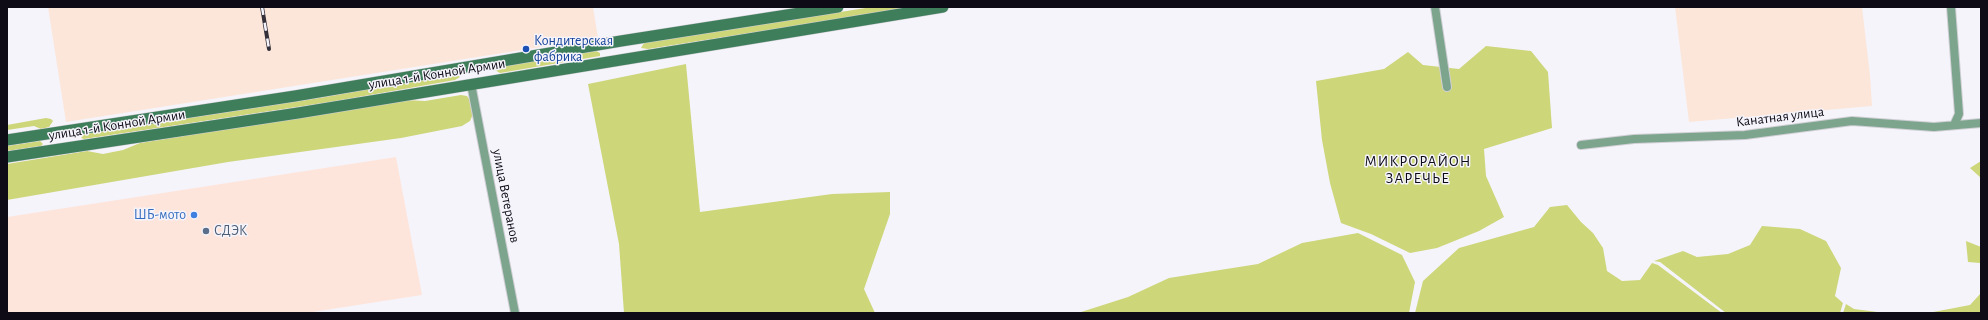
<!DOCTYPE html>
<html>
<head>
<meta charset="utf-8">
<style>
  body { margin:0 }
  #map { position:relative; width:1988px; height:320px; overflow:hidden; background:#f5f4fb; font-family:"Alegreya Sans",sans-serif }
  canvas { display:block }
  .frame { position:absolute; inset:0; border:8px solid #0e0b16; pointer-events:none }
</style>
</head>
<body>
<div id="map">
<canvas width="1988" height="320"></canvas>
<div class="frame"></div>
</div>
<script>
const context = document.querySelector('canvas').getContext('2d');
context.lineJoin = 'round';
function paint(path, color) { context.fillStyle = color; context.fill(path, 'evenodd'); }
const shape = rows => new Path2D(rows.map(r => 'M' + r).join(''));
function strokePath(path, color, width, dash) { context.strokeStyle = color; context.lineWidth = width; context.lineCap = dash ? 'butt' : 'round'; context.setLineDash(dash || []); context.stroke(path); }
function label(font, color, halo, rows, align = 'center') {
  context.font = font + ' "Alegreya Sans",sans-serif'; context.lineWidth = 3; context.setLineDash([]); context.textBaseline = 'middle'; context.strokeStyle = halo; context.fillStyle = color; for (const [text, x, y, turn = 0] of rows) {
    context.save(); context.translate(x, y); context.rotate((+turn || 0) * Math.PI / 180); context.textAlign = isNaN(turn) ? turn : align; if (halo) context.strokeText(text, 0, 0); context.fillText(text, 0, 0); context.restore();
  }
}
paint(shape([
  [396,157,422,295,306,313,7,313,7,217]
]), '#fee5dc');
paint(shape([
  [48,7,593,7,598,38,66,122],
  [1675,7,1862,7,1870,75,1872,106,1689,122]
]), '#fce6d9');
paint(shape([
  [872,7,916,7,648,49,641,48,644,43],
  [1486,46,1531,51,1548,72,1552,128,1484,149,1486,176,1504,217,1479,231,1437,248,1410,253,1371,234,1341,223,1330,183,1322,140,1316,81,1384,69,1408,52,1423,65,1459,69],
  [596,51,600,53,600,56,500,73,495,70,499,67],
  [686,64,700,212,832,194,890,192,890,214,864,289,875,313,624,313,619,244,588,84],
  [456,74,460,77,455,80,330,102,84,139,81,138,85,134,319,98],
  [461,95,467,96,469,99,473,114,470,121,462,126,401,138,228,162,7,200,7,164,87,151,103,154,123,150,140,143,406,100,425,101],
  [46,118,51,119,53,121,49,127,41,129,34,126,7,130,7,125],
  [40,141,43,144,41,146,7,151,7,146],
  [1981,161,1981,178,1970,168],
  [1567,205,1581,222,1593,233,1603,248,1607,271,1622,281,1640,280,1652,263,1658,265,1722,313,1415,313,1423,281,1459,248,1534,227,1550,207],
  [1762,226,1800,229,1826,241,1841,268,1835,296,1843,303,1840,313,1726,313,1660,262,1654,261,1683,251,1697,257,1728,254,1750,245],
  [1358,233,1402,255,1415,282,1409,313,1078,313,1128,297,1169,278,1258,264,1302,243],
  [1966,241,1981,247,1981,267,1980,263,1968,262],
  [1981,293,1981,313,1928,313,1970,305],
  [1846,304,1854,309,1885,313,1843,313]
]), '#cdd679');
const minor = shape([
  [1435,7,1447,87],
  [1951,7,1959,114,1954,125],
  [471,84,515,313],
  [1581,145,1634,139,1745,135,1852,121,1934,127,1981,123]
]);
const secondary = shape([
  [7,140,295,96,621,41,838,7],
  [7,157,298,113,943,7]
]);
strokePath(minor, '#d0cfd6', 10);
strokePath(secondary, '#d0cfd6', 12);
strokePath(minor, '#7da58d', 8);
strokePath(secondary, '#3f7e5b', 11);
const rail = shape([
  [262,7,269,49]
]);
strokePath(rail, '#33303a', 4);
strokePath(rail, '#f5f4fb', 2.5, [8]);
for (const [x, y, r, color] of [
  [526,49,4,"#1a4fb4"],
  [194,215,4,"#3f7fe0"],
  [206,231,4,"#5c6f8a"]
]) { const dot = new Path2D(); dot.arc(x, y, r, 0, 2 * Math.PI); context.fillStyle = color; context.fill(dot); strokePath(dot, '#f5f4fb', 1.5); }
label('14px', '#164399', '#f5f4fb', [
  ["Кондитерская",534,41],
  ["фабрика",534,57]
], 'left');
label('14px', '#0e0b16', '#f5f4fb', [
  ["улица 1-й Конной Армии",437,74,-9],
  ["Канатная улица",1780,117,-7],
  ["улица 1-й Конной Армии",117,125,-9],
  ["улица Ветеранов",506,196,79]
]);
label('14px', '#366cbe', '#f5f4fb', [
  ["ШБ-мото",186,215]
], 'right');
label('14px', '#4e5e75', '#f5f4fb', [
  ["СДЭК",214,231]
], 'left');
context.letterSpacing = '1px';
label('15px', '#0e0b16', '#f5f4fb', [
  ["МИКРОРАЙОН",1418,161],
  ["ЗАРЕЧЬЕ",1418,178]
]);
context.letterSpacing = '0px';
</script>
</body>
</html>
